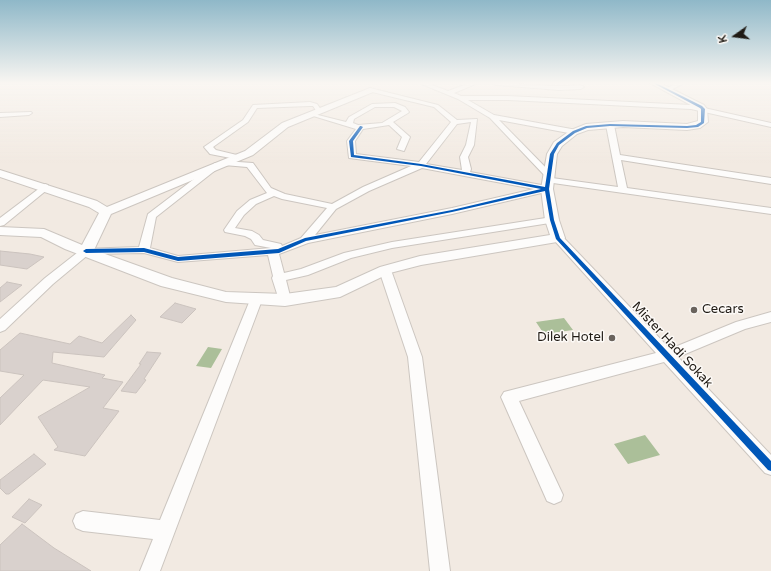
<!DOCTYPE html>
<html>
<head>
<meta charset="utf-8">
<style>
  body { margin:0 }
  #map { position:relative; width:771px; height:571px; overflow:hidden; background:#f2eae2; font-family:"Varela Round",sans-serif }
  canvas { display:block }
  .north { position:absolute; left:715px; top:16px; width:40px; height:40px; -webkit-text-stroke:3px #fdfaf7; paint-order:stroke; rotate:256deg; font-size:11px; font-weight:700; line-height:16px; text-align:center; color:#201b15 }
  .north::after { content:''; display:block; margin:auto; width:14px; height:18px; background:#201b15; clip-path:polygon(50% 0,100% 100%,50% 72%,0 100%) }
</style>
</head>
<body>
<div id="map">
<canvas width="771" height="571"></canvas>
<div class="north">K</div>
</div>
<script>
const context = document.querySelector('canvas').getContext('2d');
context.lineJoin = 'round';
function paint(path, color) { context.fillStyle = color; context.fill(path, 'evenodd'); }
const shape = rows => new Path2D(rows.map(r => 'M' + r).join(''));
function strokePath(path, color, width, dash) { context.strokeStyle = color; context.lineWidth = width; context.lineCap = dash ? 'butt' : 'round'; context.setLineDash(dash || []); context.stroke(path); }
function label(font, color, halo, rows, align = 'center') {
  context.font = font + ' "Varela Round",sans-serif'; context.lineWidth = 3; context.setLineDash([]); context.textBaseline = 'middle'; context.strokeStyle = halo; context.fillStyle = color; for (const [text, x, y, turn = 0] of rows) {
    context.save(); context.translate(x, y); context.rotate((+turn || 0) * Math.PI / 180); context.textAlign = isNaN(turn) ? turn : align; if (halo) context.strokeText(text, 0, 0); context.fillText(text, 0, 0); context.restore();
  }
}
paint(shape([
  [564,318,573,330,544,334,536,322],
  [208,347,222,349,211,368,196,366],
  [645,435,660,455,628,464,614,444]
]), '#abbf99');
const building = shape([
  [0,251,30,254,44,257,27,269,0,265,0,251],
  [7,282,22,285,0,302,0,288,7,282],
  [175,303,196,309,182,323,160,317,175,303],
  [131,315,136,320,104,357,53,352,52,363,105,375,102,378,123,382,103,408,119,411,85,456,54,450,58,447,38,417,90,387,43,380,0,425,0,398,24,375,0,371,0,350,20,333,70,344,79,336,102,343,131,315],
  [147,352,161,353,144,379,146,380,136,393,121,391,141,364,139,364,147,352],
  [34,454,46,464,9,494,6,494,0,488,0,480,34,454],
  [29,499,42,505,25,523,12,517,29,499],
  [22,524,54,548,91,571,0,571,0,545,22,524]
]);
paint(building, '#d9d1cd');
strokePath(building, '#cbc3be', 1);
const minor = shape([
  [419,83,427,83,448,91,470,83,478,83,454,93,461,96,508,96,691,105,771,123,771,127,691,109,508,100,468,100,494,115,577,130,577,134,574,134,499,120,552,174,552,178,618,187,606,125,610,123,614,125,620,155,771,178,771,184,621,160,627,188,771,208,771,214,546,182,545,180,547,178,490,118,458,99,419,83],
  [493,83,559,86,581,85,584,87,581,89,559,90,496,85,493,83],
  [677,83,684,83,669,91,664,90,677,83],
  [370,88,438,105,457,120,477,119,474,145,468,157,471,169,470,172,547,186,552,189,550,191,452,214,308,243,279,254,284,273,301,269,344,253,392,242,552,217,557,220,556,222,392,248,351,258,308,275,286,280,291,300,289,303,285,304,281,303,279,300,272,278,273,276,268,255,178,262,144,253,89,254,53,284,5,330,0,332,0,319,45,278,82,249,139,247,148,214,215,163,221,163,222,165,156,217,150,248,178,256,271,248,255,245,251,239,245,236,225,232,224,230,237,211,250,200,267,193,247,167,224,165,224,161,253,163,271,188,285,194,332,204,363,187,411,166,349,158,347,141,356,129,310,115,310,113,346,122,349,117,372,104,395,103,405,107,409,112,408,113,393,122,410,137,404,151,397,149,402,137,389,125,363,129,355,141,356,154,419,162,451,122,434,107,368,91,367,90,370,88],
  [375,107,394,107,402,111,382,123,358,125,353,123,354,119,375,107],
  [471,122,466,145,460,157,462,170,426,164,457,124,471,122],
  [422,168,534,189,452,208,315,235,336,209,369,191,422,168],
  [274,196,282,199,327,208,301,238,282,246,281,244,263,240,259,235,252,231,235,228,244,215,256,204,274,196],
  [310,102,317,104,322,111,321,112,317,112,313,106,310,106,257,108,248,122,213,147,216,150,241,156,241,160,210,154,204,147,243,120,253,105,310,102],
  [31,112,32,113,29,115,0,117,0,113,31,112],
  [45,184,48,185,48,189,4,225,0,226,0,218,45,184],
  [558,235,562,236,670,349,736,322,771,312,771,322,745,329,678,357,771,455,771,475,765,473,664,362,519,401,563,495,561,501,554,504,547,501,501,397,504,392,656,353,554,240,553,238,558,235],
  [385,266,391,270,422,357,450,571,430,571,408,357,379,270,385,266],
  [256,296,260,297,262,300,160,571,140,571,153,539,83,531,76,528,73,521,76,514,83,511,160,520,250,300,252,297,256,296]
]);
const tertiary = shape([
  [650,83,660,83,704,105,707,109,708,122,700,128,687,130,623,127,588,130,577,134,562,146,557,154,553,189,559,220,565,238,563,241,421,265,390,273,340,297,285,306,226,302,161,286,65,249,41,237,0,235,0,227,44,229,82,245,99,213,89,207,0,177,0,170,97,201,107,207,245,151,282,123,370,88,374,90,373,92,288,127,253,155,111,214,94,250,172,278,226,292,285,294,336,287,380,267,420,256,550,235,545,220,541,189,547,154,554,142,571,130,586,124,623,121,687,124,698,121,698,109,650,83]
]);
strokePath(minor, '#ccc6c0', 2);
strokePath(tertiary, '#ccc6c0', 2);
strokePath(shape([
  [32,83,127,83]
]), '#d9d7d4', 1.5, [1, 1.5]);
paint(minor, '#fdfcfb');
paint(tertiary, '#fdfcfb');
paint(shape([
  [653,83,656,83,702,106,705,109,704,123,698,127,687,128,610,126,587,128,575,133,559,145,554,154,549,189,554,220,560,238,771,461,771,471,768,470,556,239,550,220,545,191,452,212,306,241,279,253,178,261,144,252,86,253,83,251,86,249,144,248,178,257,278,249,305,238,452,210,541,189,421,166,351,157,349,141,360,126,361,126,363,127,353,141,354,155,421,164,545,187,550,154,557,143,573,131,586,126,610,124,687,126,696,125,701,122,701,109,700,108,653,83]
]), '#0057b8');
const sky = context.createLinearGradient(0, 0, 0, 163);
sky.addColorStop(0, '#8fb8c8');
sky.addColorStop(0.51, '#f9f6f2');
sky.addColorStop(1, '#f9f6f200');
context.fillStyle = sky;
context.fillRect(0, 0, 771, 163);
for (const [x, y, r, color] of [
  [694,310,4,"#6a635d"],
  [612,338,4,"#6a635d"]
]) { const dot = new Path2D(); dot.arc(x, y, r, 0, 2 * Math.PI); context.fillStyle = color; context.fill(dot); strokePath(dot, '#fdfaf7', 1.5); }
label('13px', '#201b15', '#fdfaf7', [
  ["Cecars",702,310],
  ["Dilek Hotel",604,338,"right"]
], 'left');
label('13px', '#201b15', '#fdfaf7', [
  ["Mister Hadi Sokak",672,345,47]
]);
</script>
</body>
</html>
